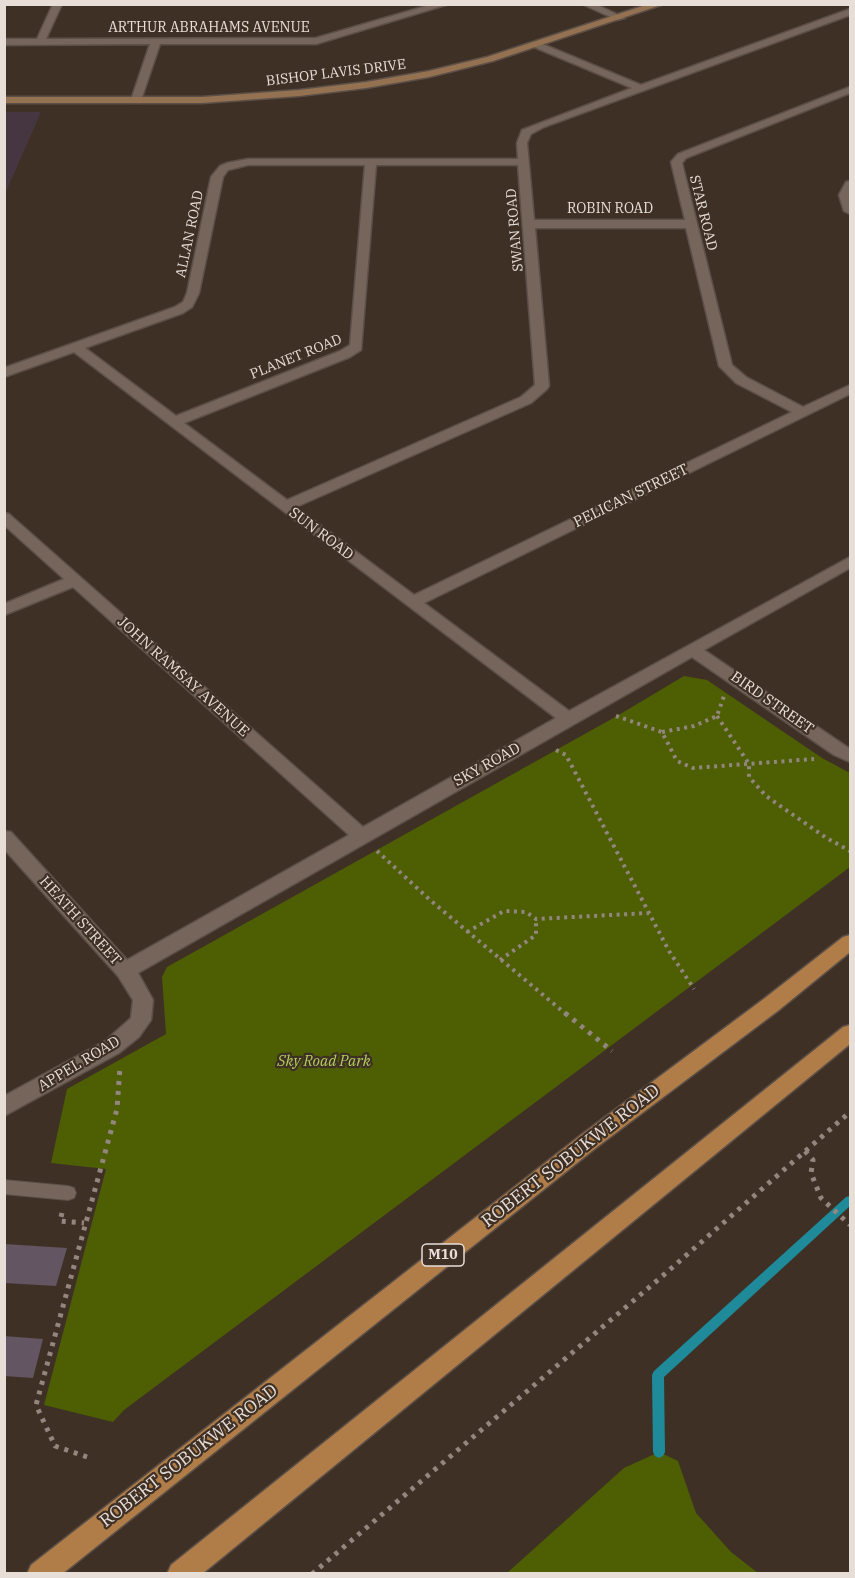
<!DOCTYPE html>
<html>
<head>
<meta charset="utf-8">
<style>
  body { margin:0 }
  #map { position:relative; width:855px; height:1578px; overflow:hidden; background:#3f3026; font-family:"IBM Plex Serif",serif }
  canvas { display:block }
  .frame { position:absolute; inset:0; border:6px solid #e7ded7; pointer-events:none }
</style>
</head>
<body>
<div id="map">
<canvas width="855" height="1578"></canvas>
<div class="frame"></div>
</div>
<script>
const context = document.querySelector('canvas').getContext('2d');
context.lineJoin = 'round';
function paint(path, color) { context.fillStyle = color; context.fill(path, 'evenodd'); }
const shape = rows => new Path2D(rows.map(r => 'M' + r).join(''));
function strokePath(path, color, width, dash) { context.strokeStyle = color; context.lineWidth = width; context.lineCap = dash ? 'butt' : 'round'; context.setLineDash(dash || []); context.stroke(path); }
function label(font, color, halo, rows, align = 'center') {
  context.font = font + ' "IBM Plex Serif",serif'; context.lineWidth = 4.5; context.setLineDash([]); context.textBaseline = 'middle'; context.strokeStyle = halo; context.fillStyle = color; for (const [text, x, y, turn = 0] of rows) {
    context.save(); context.translate(x, y); context.rotate((+turn || 0) * Math.PI / 180); context.textAlign = isNaN(turn) ? turn : align; if (halo) context.strokeText(text, 0, 0); context.fillText(text, 0, 0); context.restore();
  }
}
paint(shape([
  [5,112,41,112,5,194,4,112]
]), '#463641');
paint(shape([
  [684,676,707,680,822,758,850,773,850,867,124,1410,113,1422,44,1405,106,1169,51,1163,67,1089,166,1034,162,977,167,967,617,716],
  [659,1452,678,1461,696,1513,731,1552,758,1573,507,1573,624,1468]
]), '#4d5e03');
paint(shape([
  [850,1196,850,1206,664,1377,665,1452,663,1456,659,1458,655,1456,653,1452,652,1375,654,1371,846,1197,850,1196]
]), '#1e8a9a');
paint(shape([
  [4,1244,67,1248,56,1286,4,1283],
  [4,1336,43,1339,33,1378,4,1376]
]), '#635561');
const lane = shape([
  [4,1180,68,1186,74,1188,76,1193,74,1198,68,1200,4,1194,4,1180]
]);
const street = shape([
  [53,4,62,4,46,39,316,38,433,4,449,4,316,44,160,44,141,100,136,103,131,100,150,44,4,45,4,39,37,39,53,4],
  [582,4,595,4,625,18,617,20,582,4],
  [850,9,850,15,544,127,531,134,527,143,534,220,685,220,671,162,678,154,850,87,850,93,686,158,682,163,732,365,746,377,803,407,850,385,850,394,424,603,569,711,850,557,850,568,704,650,850,749,850,762,834,755,692,657,138,973,153,1000,151,1020,139,1037,119,1053,4,1116,4,1096,105,1041,131,1018,133,1000,118,976,4,849,4,831,11,832,127,960,349,835,73,587,4,615,4,604,64,579,4,525,4,513,9,514,363,827,556,718,74,352,4,377,4,368,175,307,183,302,187,293,211,177,220,166,227,163,248,159,518,159,517,143,522,130,632,88,534,47,534,43,540,43,641,85,850,9],
  [248,165,365,165,350,345,340,351,176,416,85,348,183,313,192,307,199,293,223,177,228,170,248,165],
  [376,165,518,165,535,385,521,397,287,500,184,423,350,357,361,350,376,165],
  [535,228,686,228,719,366,736,383,792,412,414,595,296,507,531,403,547,389,549,386,535,228],
  [850,181,850,214,844,211,839,195,846,182,850,181]
]);
const secondary = shape([
  [649,4,664,4,493,61,429,77,366,88,299,96,202,103,4,103,4,97,202,97,299,90,366,82,429,71,487,57,649,4]
]);
const primary = shape([
  [850,935,850,952,779,1010,597,1147,62,1574,27,1574,31,1565,581,1135,765,998,843,937,850,935],
  [850,1025,850,1044,202,1574,167,1574,171,1565,843,1027,850,1025]
]);
strokePath(lane, '#5b4f47', 2);
strokePath(street, '#5b4f47', 3);
strokePath(secondary, '#5b4f47', 3);
strokePath(primary, '#5b4f47', 3);
strokePath(shape([
  [616,716,662,732,677,761,693,768,814,759],
  [717,716,749,764,749,777,766,796,825,837,850,851],
  [662,732,694,726,717,716,724,696],
  [556,750,566,755,669,951,694,989],
  [377,851,430,900,567,1015],
  [467,932,504,911,526,912,536,919,649,913],
  [500,960,536,935,536,919]
]), '#92867e', 4, [3, 4.5]);
strokePath(shape([
  [565,1013,612,1051],
  [805,1151,813,1160,811,1173,821,1198,850,1225],
  [62,1213,60,1221,84,1223],
  [87,1457,55,1446,36,1405,117,1109,120,1067],
  [312,1574,666,1273,850,1112]
]), '#92867e', 5, [4, 6]);
paint(lane, '#76655a');
paint(street, '#76655a');
paint(secondary, '#937151');
paint(primary, '#b07d48');
label('14px', '#e7ded7', '#3f3026', [
  ["ARTHUR ABRAHAMS AVENUE",209,28],
  ["BISHOP LAVIS DRIVE",336,73,-7],
  ["ROBIN ROAD",610,209],
  ["STAR ROAD",703,213,76],
  ["SWAN ROAD",515,230,-95],
  ["ALLAN ROAD",190,234,-78],
  ["PLANET ROAD",296,357,-22]
]);
for (const [x, y, w] of [
  [443,1255,42]
]) { const box = new Path2D(); box.roundRect(x - w / 2, y - 11, w, 22, 4.5); context.fillStyle = '#3f3026'; context.fill(box); strokePath(box, '#e7ded7', 1.5); }
label('bold 14px', '#e7ded7', null, [
  ["M10",443,1255]
]);
label('15px', '#e7ded7', '#3f3026', [
  ["PELICAN STREET",631,496,-26],
  ["SUN ROAD",321,534,37],
  ["JOHN RAMSAY AVENUE",183,677,42],
  ["BIRD STREET",772,703,35],
  ["SKY ROAD",487,765,-29],
  ["HEATH STREET",80,921,48],
  ["APPEL ROAD",79,1064,-31]
]);
label('italic 15px', '#b3d05b', '#3f3026', [
  ["Sky Road Park",324,1062]
]);
label('18px', '#e7ded7', '#3f3026', [
  ["ROBERT SOBUKWE ROAD",571,1156,-38],
  ["ROBERT SOBUKWE ROAD",189,1456,-38]
]);
</script>
</body>
</html>
